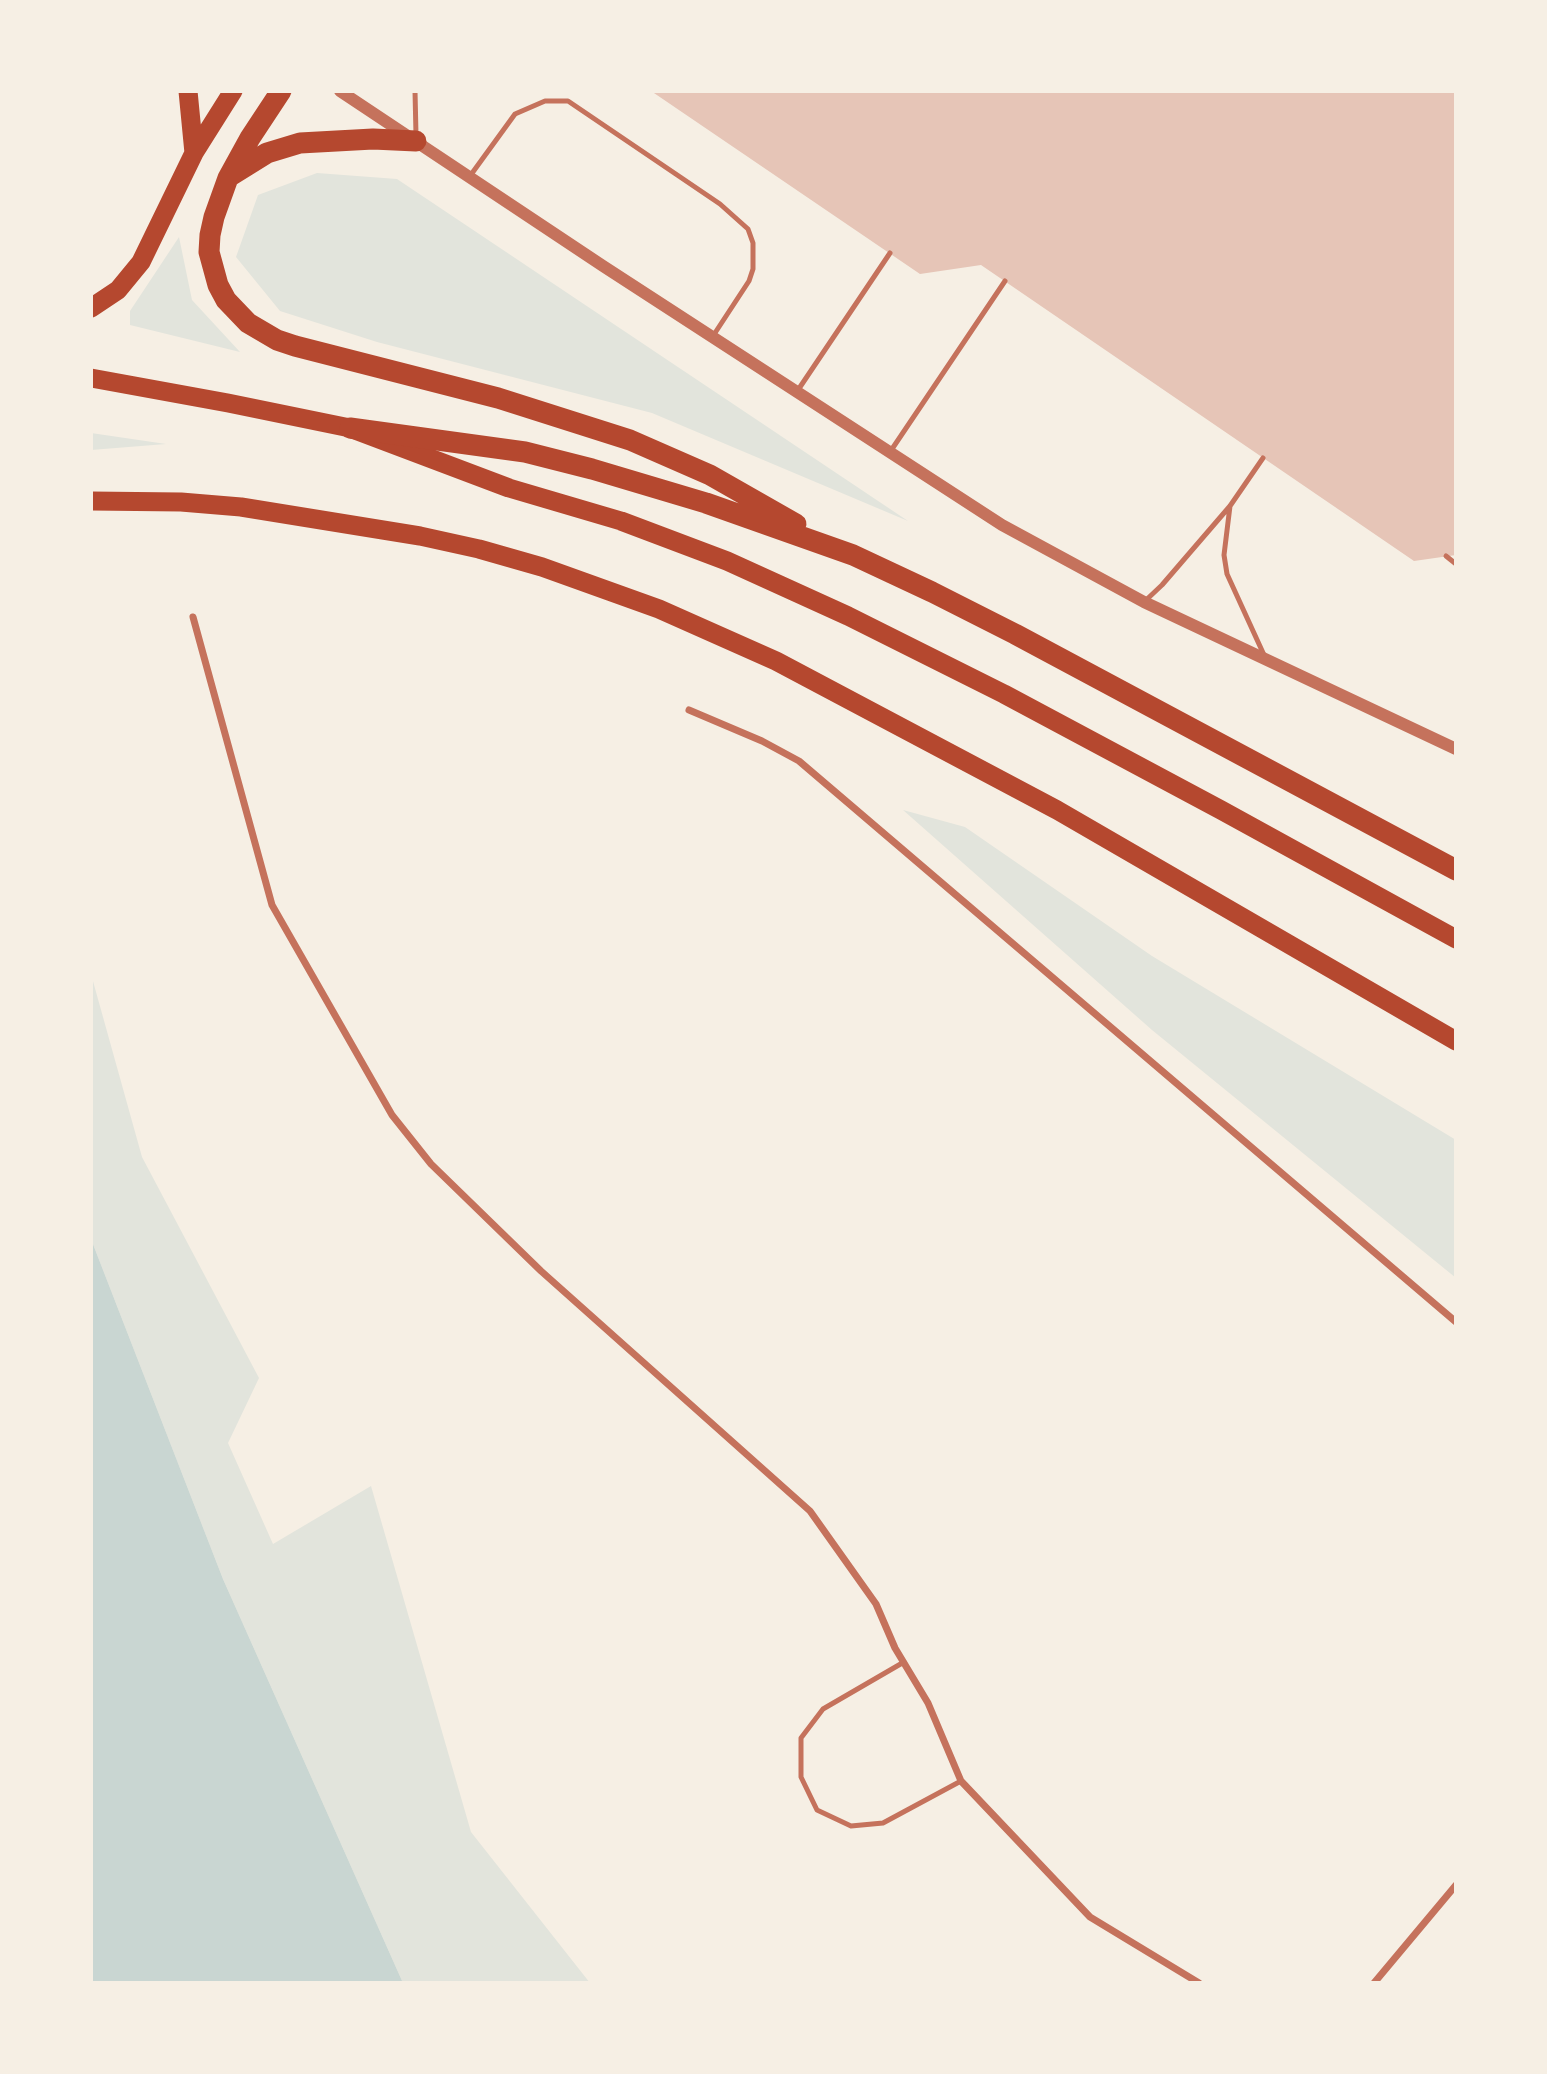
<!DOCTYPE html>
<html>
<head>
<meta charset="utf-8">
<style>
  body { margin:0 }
  #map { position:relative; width:1547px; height:2074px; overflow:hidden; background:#f6efe4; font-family:Rubik,sans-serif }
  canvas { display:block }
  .frame { position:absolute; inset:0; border:93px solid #f6efe4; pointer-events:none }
</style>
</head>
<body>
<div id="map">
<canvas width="1547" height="2074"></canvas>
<div class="frame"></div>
</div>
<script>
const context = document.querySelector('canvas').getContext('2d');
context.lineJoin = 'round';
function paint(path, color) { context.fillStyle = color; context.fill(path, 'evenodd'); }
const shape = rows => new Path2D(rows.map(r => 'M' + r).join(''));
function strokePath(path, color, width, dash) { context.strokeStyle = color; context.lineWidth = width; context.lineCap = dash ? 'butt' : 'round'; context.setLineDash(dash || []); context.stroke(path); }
paint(shape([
  [317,173,397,179,908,521,652,413,377,342,280,311,236,257,258,195],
  [179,237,192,300,240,352,130,325,130,311],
  [91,433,166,444,91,450],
  [903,810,965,827,1152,956,1456,1140,1456,1278,1152,1030],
  [91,974,142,1157,259,1378,228,1443,273,1544,371,1486,471,1832,590,1983,403,1983,223,1579,91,1239]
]), '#e2e4dc');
paint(shape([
  [91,1239,223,1579,403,1983,91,1983]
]), '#c9d6d2');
paint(shape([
  [651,91,1456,91,1456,555,1414,561,981,265,920,274]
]), '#e6c5b7');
strokePath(shape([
  [415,91,416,135],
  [470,176,515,114,545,101,568,101,720,204,748,229,753,243,753,269,749,281,713,336],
  [798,390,890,253],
  [890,452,1005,281],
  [1230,506,1224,555,1227,574,1264,655],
  [1446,556,1456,564],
  [1144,602,1162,585,1230,506,1263,458],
  [904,1662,823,1709,801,1738,801,1777,817,1810,851,1826,883,1823,961,1781]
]), '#c5725c', 5);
strokePath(shape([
  [193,617,272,905,392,1115,431,1164,541,1271,810,1511,876,1604,895,1648,928,1703,961,1781,1090,1917,1199,1983],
  [689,710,762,741,799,761,1456,1322],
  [1374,1983,1456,1885]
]), '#c5725c', 7);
strokePath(shape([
  [340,91,603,266,1002,525,1144,602,1456,749]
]), '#c5725c', 12);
strokePath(shape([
  [188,91,194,153],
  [91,308,118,290,141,262,194,153,233,91],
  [91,378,228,403,350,428,509,488,621,521,727,561,848,616,1004,694,1221,810,1456,939],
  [91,501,181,502,241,507,420,536,479,549,542,567,659,609,776,661,1057,810,1456,1041]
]), '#b5482f', 19);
strokePath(shape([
  [281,91,250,138,228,178,214,217,210,235,209,252,218,285,226,300,248,323,277,340,295,346,498,398,630,440,710,475,796,524],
  [230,176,267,153,300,143,373,139,416,141],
  [350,428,525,452,592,469,706,503,853,555,932,592,1015,634,1456,870]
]), '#b5482f', 21);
</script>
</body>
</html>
